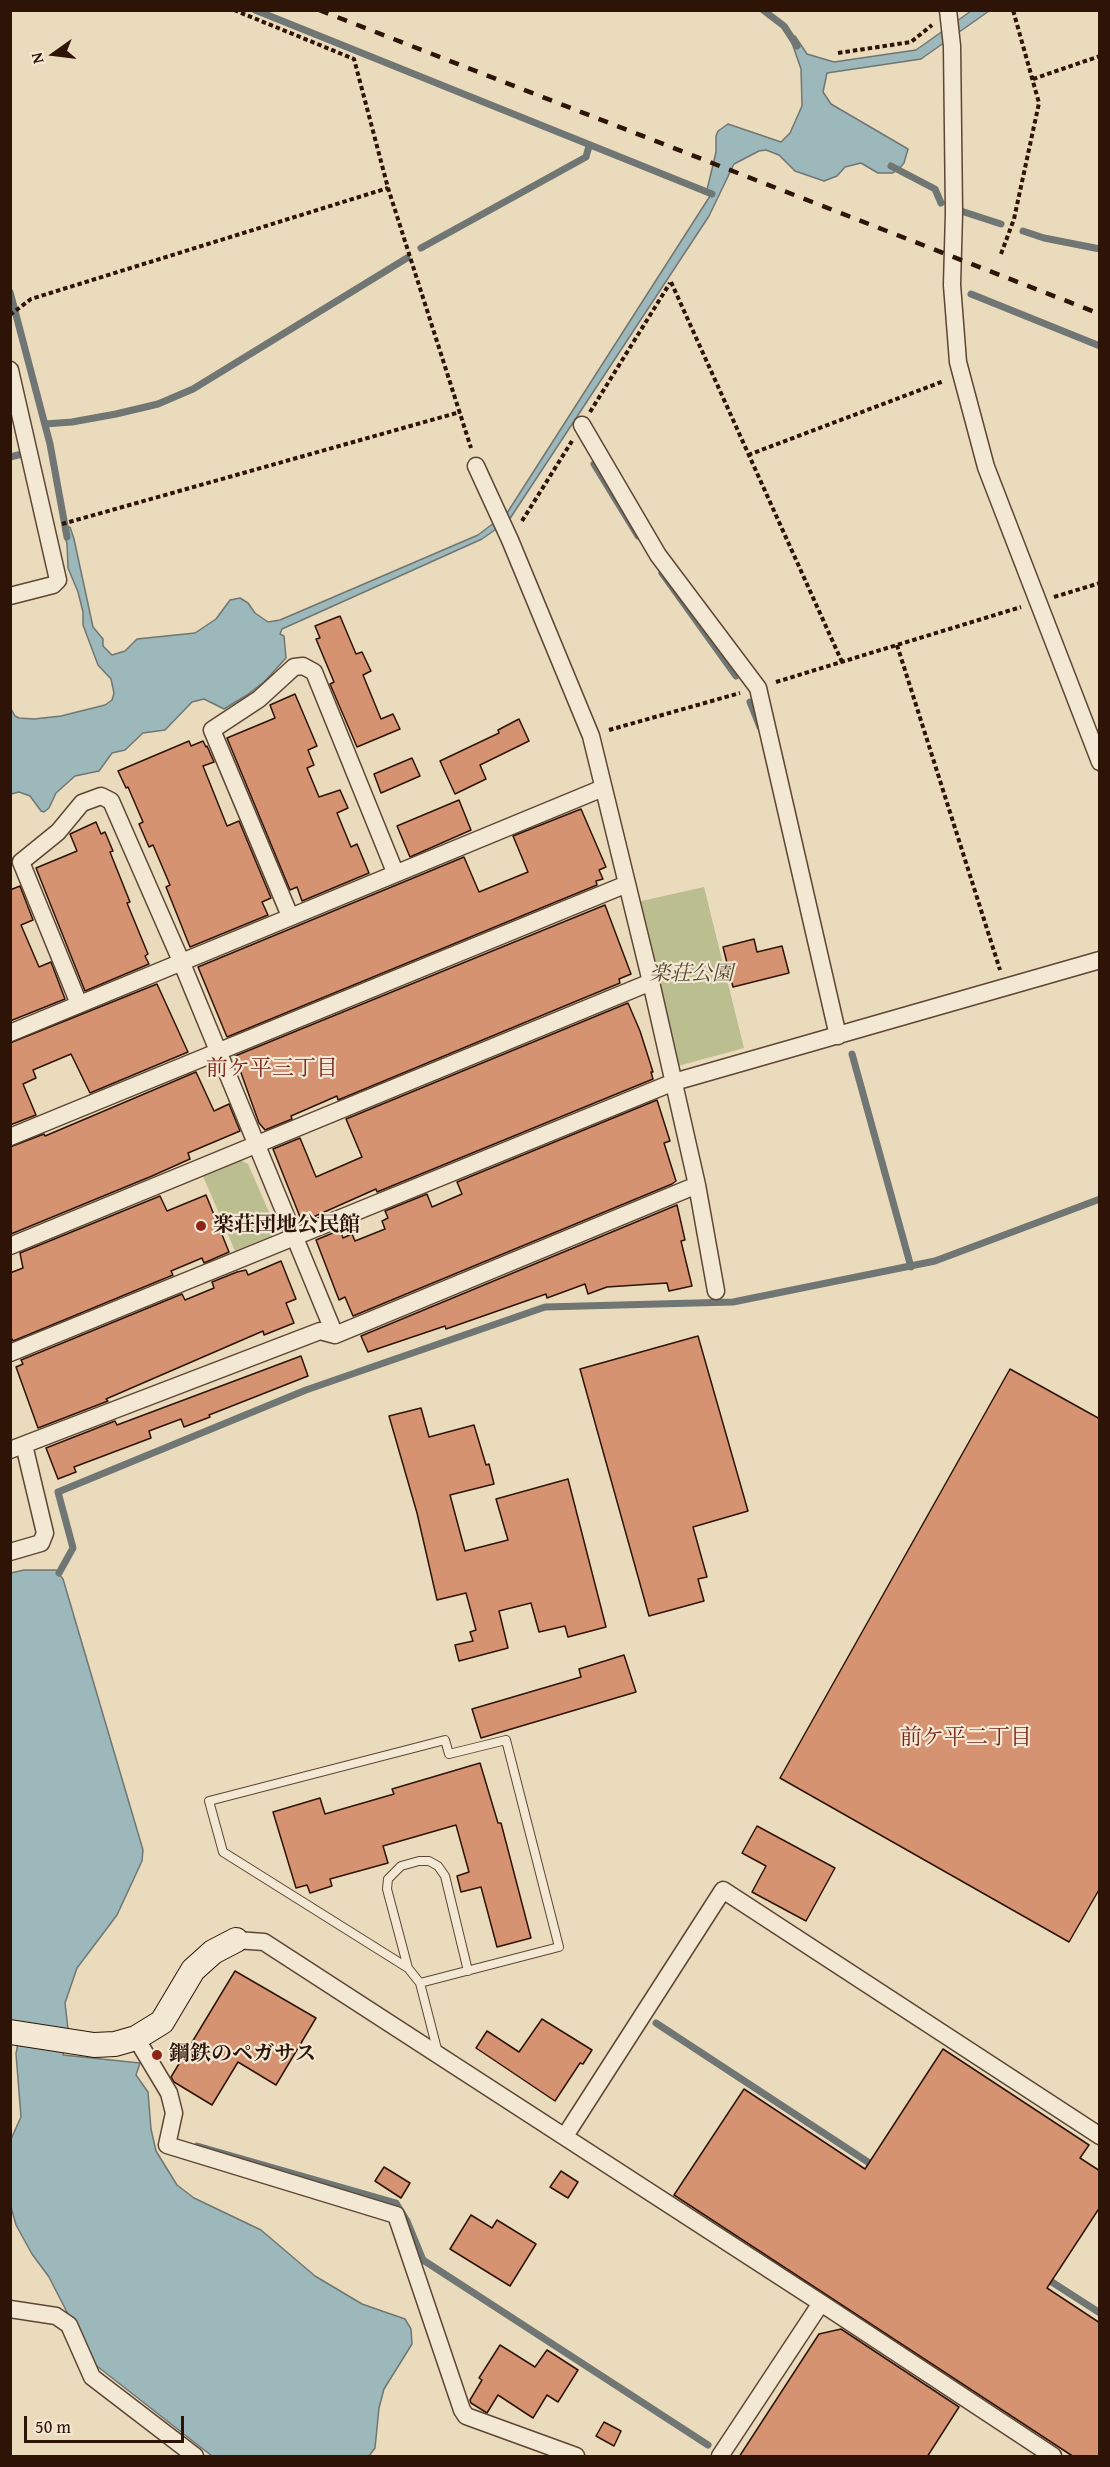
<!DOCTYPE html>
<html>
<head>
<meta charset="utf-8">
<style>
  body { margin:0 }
  #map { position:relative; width:1110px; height:2467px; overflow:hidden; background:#ebdbbd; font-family:"Gentium Book Plus",serif }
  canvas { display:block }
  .frame { position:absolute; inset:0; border:12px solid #2e1406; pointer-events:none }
  .north { position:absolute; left:24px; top:24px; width:60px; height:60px; -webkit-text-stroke:4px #f2e8d4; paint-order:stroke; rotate:256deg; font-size:16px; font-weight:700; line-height:24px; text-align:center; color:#2e1406 }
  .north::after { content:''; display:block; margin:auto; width:21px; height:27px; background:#2e1406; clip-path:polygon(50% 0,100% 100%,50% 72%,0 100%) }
  .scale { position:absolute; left:24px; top:2416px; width:160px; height:27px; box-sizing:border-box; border:3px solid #2e1406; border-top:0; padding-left:8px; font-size:18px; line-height:21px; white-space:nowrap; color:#2e1406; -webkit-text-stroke:4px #f2e8d4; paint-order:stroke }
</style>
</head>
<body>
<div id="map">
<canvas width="1110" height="2467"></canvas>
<div class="frame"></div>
<div class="north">N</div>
<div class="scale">50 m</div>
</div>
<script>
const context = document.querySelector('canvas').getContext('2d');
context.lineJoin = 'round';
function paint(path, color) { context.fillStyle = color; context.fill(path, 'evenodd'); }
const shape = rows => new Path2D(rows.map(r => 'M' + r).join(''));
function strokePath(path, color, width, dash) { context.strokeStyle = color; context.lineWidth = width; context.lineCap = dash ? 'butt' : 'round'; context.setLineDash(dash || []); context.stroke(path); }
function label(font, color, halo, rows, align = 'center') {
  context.font = font + ' "Gentium Book Plus","Noto Serif JP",serif'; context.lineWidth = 4.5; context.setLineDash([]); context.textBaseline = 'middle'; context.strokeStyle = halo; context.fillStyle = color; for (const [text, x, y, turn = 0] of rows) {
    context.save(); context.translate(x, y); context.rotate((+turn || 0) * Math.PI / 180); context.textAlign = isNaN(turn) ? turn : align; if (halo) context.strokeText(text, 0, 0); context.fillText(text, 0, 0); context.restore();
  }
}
paint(shape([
  [704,887,744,1048,678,1066,637,902],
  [240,1160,248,1164,276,1228,274,1235,235,1251,203,1176]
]), '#bbbf8f');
const water = shape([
  [971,11,989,11,921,59,827,73,823,92,831,104,908,149,904,163,898,170,892,173,878,173,861,163,845,167,837,176,824,181,795,171,779,155,766,150,759,151,734,164,709,216,509,520,482,539,282,629,280,634,284,636,286,658,264,682,247,695,224,709,204,699,192,702,165,730,143,733,125,750,112,753,99,771,75,776,56,793,49,808,44,812,41,811,30,796,19,792,11,794,10,707,15,716,19,718,34,719,61,716,105,705,112,700,114,693,111,679,98,665,83,625,83,612,78,592,68,568,67,544,63,529,70,527,74,539,93,627,103,639,103,646,112,655,125,651,137,639,195,633,216,619,230,600,240,598,248,603,255,613,268,622,280,620,478,535,507,513,710,196,706,194,716,152,716,136,718,131,728,124,781,142,790,133,802,106,801,69,791,40,795,36,807,54,834,62,916,50,971,11],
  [24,1570,56,1570,63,1579,143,1850,142,1861,117,1915,77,1968,65,2003,68,2029,63,2055,140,2063,136,2075,148,2092,151,2129,156,2151,177,2185,194,2198,261,2230,315,2276,362,2304,405,2319,411,2329,412,2344,384,2389,379,2408,375,2448,369,2456,212,2456,93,2363,49,2277,32,2254,16,2225,11,2207,11,2139,21,2117,16,2054,21,2024,11,2023,11,1573,24,1570]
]);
paint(water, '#9cb8bb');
strokePath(water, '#707673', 1.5);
strokePath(shape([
  [255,10,712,194],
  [763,10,784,26,797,46],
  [891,166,935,189,941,203],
  [961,211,1001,224],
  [1023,231,1044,238,1100,249],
  [421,248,586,157,589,146],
  [10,292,50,444,67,537],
  [971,294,1100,346],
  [45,424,72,422,116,414,158,404,193,389,407,258],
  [10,457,22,454],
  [594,464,638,536],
  [662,573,736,676],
  [750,702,760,727],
  [852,1054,911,1267],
  [59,1573,73,1548,58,1492,306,1390,545,1307,733,1302,935,1261,1100,1199],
  [656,2023,877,2168],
  [197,2146,396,2203,407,2221,423,2260,708,2445],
  [1044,2277,1100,2313]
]), '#707673', 7);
const building = shape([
  [340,616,356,654,362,652,371,671,363,675,381,719,393,714,400,729,357,747,330,684,334,682,316,639,320,638,315,626,340,616],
  [295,694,317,746,308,750,314,765,307,768,319,797,340,790,348,808,337,813,351,847,357,844,369,873,302,901,297,887,290,890,227,738,275,718,270,705,295,694],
  [519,719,529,741,480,765,486,779,455,794,440,761,499,733,498,730,519,719],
  [189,741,191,746,203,741,206,747,207,746,214,762,203,766,227,826,239,821,271,898,262,902,268,915,190,947,166,887,170,885,153,845,149,847,139,824,143,822,128,787,126,788,118,771,189,741],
  [412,758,420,776,381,793,374,774,412,758],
  [459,800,471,830,410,857,397,826,459,800],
  [581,809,606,867,599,870,603,879,596,881,597,885,227,1037,198,967,464,857,479,892,528,872,513,836,581,809],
  [96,822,101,834,105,832,113,851,110,852,130,902,127,903,148,954,145,956,149,964,85,991,36,868,77,851,70,834,96,822],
  [20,886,33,920,21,925,39,967,51,962,65,999,10,1021,10,890,20,886],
  [605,905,631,974,619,979,620,983,338,1100,337,1096,291,1116,292,1119,265,1130,259,1123,235,1056,605,905],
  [754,939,757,952,782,946,789,973,733,987,723,947,754,939],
  [157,984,188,1052,90,1093,71,1054,33,1070,36,1078,23,1084,36,1115,10,1125,10,1043,157,984],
  [628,1003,640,1031,653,1072,651,1072,653,1079,377,1192,376,1189,302,1222,273,1149,300,1138,316,1177,362,1157,346,1119,628,1003],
  [196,1072,214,1111,229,1104,240,1131,188,1153,190,1159,152,1176,11,1234,10,1147,44,1134,45,1136,196,1072],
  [657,1100,670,1141,664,1143,676,1181,672,1184,353,1316,345,1297,339,1300,316,1240,340,1230,343,1238,352,1234,355,1241,385,1229,382,1221,388,1218,385,1211,427,1194,432,1207,462,1194,457,1182,657,1100],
  [206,1195,229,1252,204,1263,202,1258,171,1271,173,1275,13,1341,10,1335,10,1273,23,1268,20,1253,160,1196,167,1211,206,1195],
  [677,1205,685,1240,681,1241,692,1286,669,1291,667,1283,607,1287,588,1294,585,1284,547,1298,546,1294,446,1329,445,1326,368,1352,361,1336,677,1205],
  [281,1261,296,1299,286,1303,294,1323,264,1335,263,1331,106,1399,108,1401,38,1428,16,1367,23,1364,21,1360,182,1294,185,1300,214,1288,212,1282,237,1272,246,1270,248,1275,281,1261],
  [698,1336,748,1511,693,1527,707,1577,698,1579,704,1601,649,1616,580,1369,698,1336],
  [301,1356,308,1376,209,1415,210,1417,184,1427,181,1419,149,1431,151,1438,74,1467,76,1472,58,1479,46,1448,115,1421,117,1425,301,1356],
  [1010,1369,1100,1419,1100,1888,1069,1942,780,1778,1010,1369],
  [421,1408,429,1437,474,1425,486,1465,489,1464,494,1484,450,1495,465,1551,508,1540,496,1499,568,1479,606,1627,568,1637,565,1626,539,1632,531,1603,499,1611,508,1648,459,1661,455,1645,473,1641,470,1632,476,1630,466,1593,437,1600,417,1513,389,1416,421,1408],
  [624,1655,636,1692,481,1738,472,1709,581,1677,579,1669,624,1655],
  [480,1763,498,1823,501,1823,531,1938,497,1947,481,1887,461,1892,457,1876,469,1872,456,1825,383,1846,388,1863,330,1879,332,1886,310,1893,307,1885,296,1888,273,1812,320,1798,325,1814,394,1794,392,1789,480,1763],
  [757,1826,835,1868,806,1921,752,1892,766,1866,742,1853,757,1826],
  [235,1971,316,2018,276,2085,238,2062,212,2105,174,2082,171,2077,235,1971],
  [542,2019,592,2050,583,2064,580,2063,555,2101,476,2048,487,2031,519,2052,542,2019],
  [943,2049,1089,2145,1080,2158,1100,2171,1100,2207,1047,2288,1100,2323,1100,2457,1074,2457,674,2195,744,2089,865,2169,943,2049],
  [384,2167,410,2183,401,2198,375,2181,384,2167],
  [561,2171,578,2182,568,2198,550,2187,561,2171],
  [471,2215,492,2228,497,2220,536,2244,510,2286,450,2249,471,2215],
  [841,2329,959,2407,927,2457,739,2457,819,2334,841,2329],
  [500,2345,535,2367,547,2350,578,2370,558,2402,547,2395,533,2418,498,2395,487,2413,471,2403,470,2400,482,2380,479,2378,500,2345],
  [604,2422,621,2431,614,2446,596,2436,604,2422]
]);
paint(building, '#d69371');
strokePath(building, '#2e1406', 1.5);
const lane = shape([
  [408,1968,387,1889,388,1879,401,1866,419,1861,429,1861,438,1866,445,1876,468,1971],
  [420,1983,408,1968,223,1852,209,1801,445,1740,449,1754,506,1740,559,1947,420,1983,438,2053]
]);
const street = shape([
  [948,10,952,46,954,213,952,285,958,362,986,467,1100,762],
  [10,370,58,580,53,585,10,596],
  [582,425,658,555,758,688,838,1036],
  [290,916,212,730,259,699,294,667,303,666,314,672,395,872],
  [79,1004,21,862,58,832,82,803,101,796,111,801,181,961,335,1335],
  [10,1033,603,788],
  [10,1137,627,884],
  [697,1185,716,1291],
  [10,1246,651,982],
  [10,1353,674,1082,1100,960],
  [10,1450,320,1331,335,1335,697,1185,651,982,591,736,510,540,476,466],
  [10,1552,41,1543,45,1533,24,1445],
  [236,1940,264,1942,821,2303,1053,2456],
  [136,2038,169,2093,174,2113,167,2145,396,2215,462,2410,466,2416,576,2456],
  [565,2136,723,1890,1100,2136],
  [10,2309,56,2316,69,2325,92,2377,195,2456],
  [720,2456,821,2303]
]);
const secondary = shape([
  [10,2032,94,2045,115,2044,136,2038,162,2022,193,1970,213,1952,236,1940]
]);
strokePath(lane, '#5d4634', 10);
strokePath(street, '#5d4634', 19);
strokePath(secondary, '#2e1406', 26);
strokePath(shape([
  [234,10,354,59,388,188,471,448],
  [838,53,911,42,932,25],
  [1033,79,1100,56],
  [1001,254,1014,219,1039,103,1013,10],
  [671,282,842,662],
  [10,315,31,299,388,188],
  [590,412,670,283],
  [748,455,944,381],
  [522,521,572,441],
  [62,524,460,412],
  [1054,597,1100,583],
  [897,645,1000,970],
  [776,682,1021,607],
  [609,730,740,693]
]), '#2e1406', 4, [4.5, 3]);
strokePath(lane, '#f2e8d4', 8);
strokePath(street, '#f2e8d4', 16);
strokePath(secondary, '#f2e8d4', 24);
strokePath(shape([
  [319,10,1100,314]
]), '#2e1406', 4.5, [10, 10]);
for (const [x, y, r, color] of [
  [201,1226,6,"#8f2418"],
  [157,2055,6,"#8f2418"]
]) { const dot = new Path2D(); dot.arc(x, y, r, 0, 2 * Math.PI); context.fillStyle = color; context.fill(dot); strokePath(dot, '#f2e8d4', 2); }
label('italic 21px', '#58472f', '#f2e8d4', [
  ["楽荘公園",691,975]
]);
label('bold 21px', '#2e1406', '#f2e8d4', [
  ["楽荘団地公民館",213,1226],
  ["鋼鉄のペガサス",169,2055]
], 'left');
label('22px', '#7a1f14', '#f2e8d4', [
  ["前ケ平三丁目",272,1069],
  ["前ケ平二丁目",966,1738]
]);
</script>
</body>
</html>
